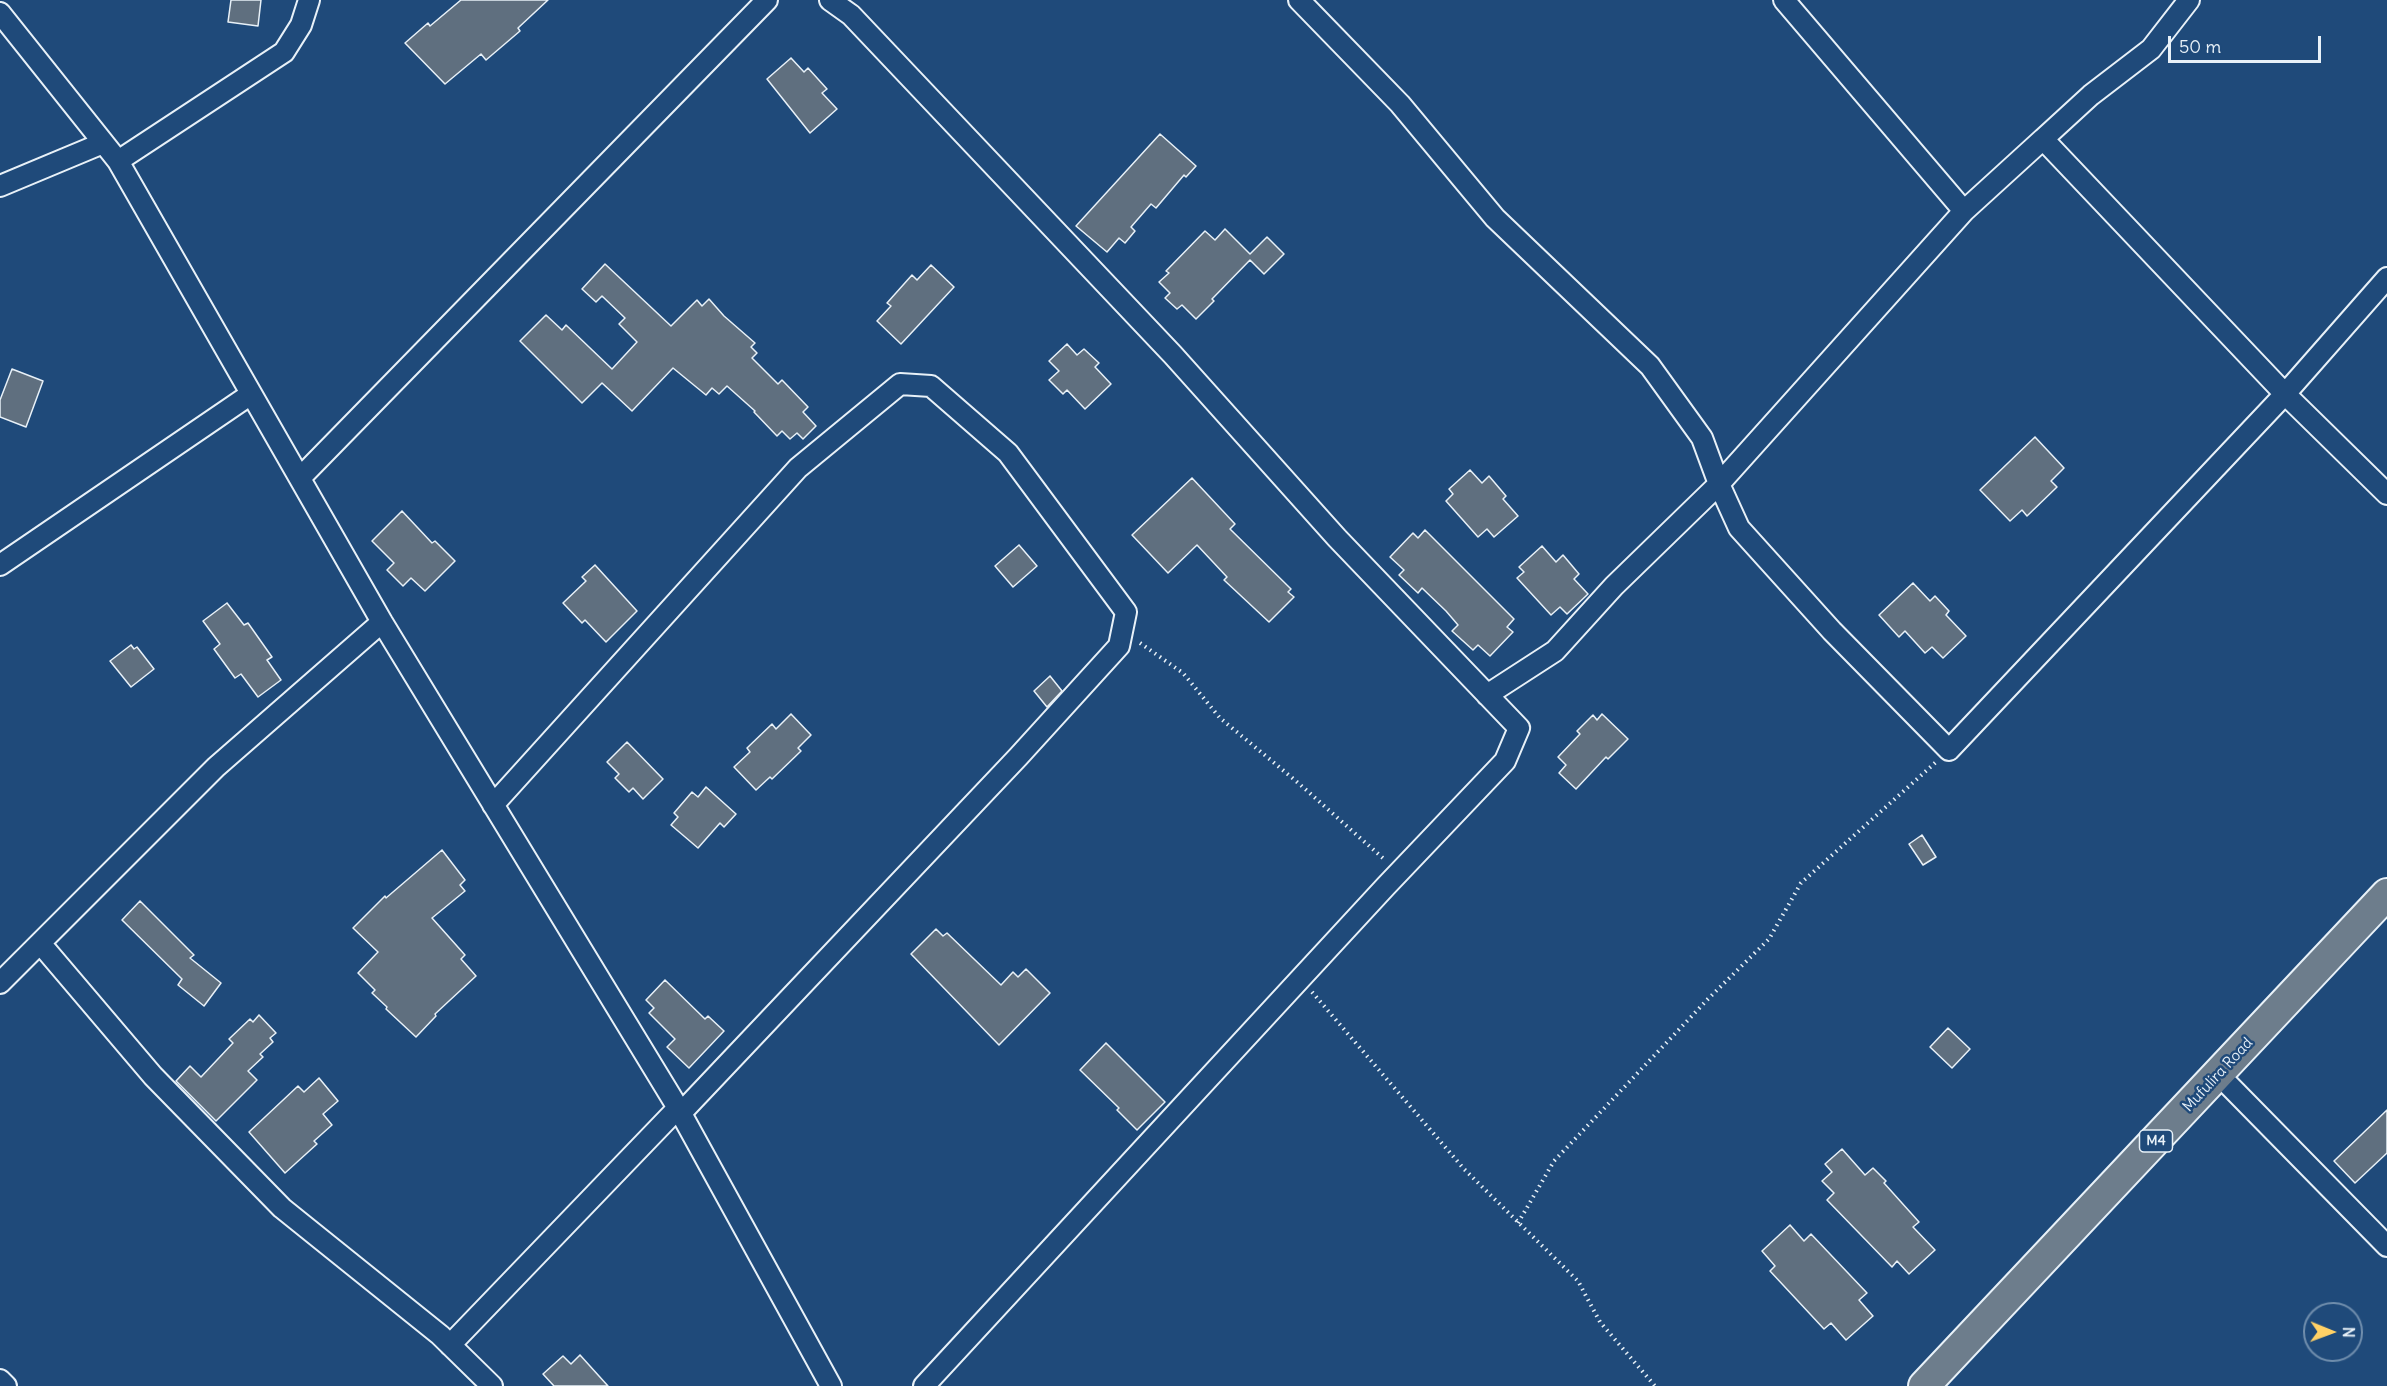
<!DOCTYPE html>
<html>
<head>
<meta charset="utf-8">
<style>
  body { margin:0 }
  #map { position:relative; width:2387px; height:1386px; overflow:hidden; background:#1f4a7a; font-family:Delius,sans-serif }
  canvas { display:block }
  .north { position:absolute; left:2303px; top:1302px; width:60px; height:60px; box-sizing:border-box; background:#1f4a7a; border:2px solid #6f8dac; border-radius:50%; rotate:91deg; font-size:16px; font-weight:700; line-height:24px; text-align:center; color:#e8f1f8 }
  .north::after { content:''; display:block; margin:auto; width:21px; height:27px; background:#ffd166; clip-path:polygon(50% 0,100% 100%,50% 72%,0 100%) }
  .scale { position:absolute; left:2168px; top:36px; width:153px; height:27px; box-sizing:border-box; border:3px solid #e8f1f8; border-top:0; padding-left:8px; font-size:18px; line-height:21px; white-space:nowrap; color:#e8f1f8; -webkit-text-stroke:4px #1f4a7a; paint-order:stroke }
</style>
</head>
<body>
<div id="map">
<canvas width="2387" height="1386"></canvas>
<div class="north">N</div>
<div class="scale">50 m</div>
</div>
<script>
const context = document.querySelector('canvas').getContext('2d');
context.lineJoin = 'round';
function paint(path, color) { context.fillStyle = color; context.fill(path, 'evenodd'); }
const shape = rows => new Path2D(rows.map(r => 'M' + r).join(''));
function strokePath(path, color, width, dash) { context.strokeStyle = color; context.lineWidth = width; context.lineCap = dash ? 'butt' : 'round'; context.setLineDash(dash || []); context.stroke(path); }
function label(font, color, halo, rows, align = 'center') {
  context.font = font + ' Delius,sans-serif'; context.lineWidth = 5; context.setLineDash([]); context.textBaseline = 'middle'; context.strokeStyle = halo; context.fillStyle = color; for (const [text, x, y, turn = 0] of rows) {
    context.save(); context.translate(x, y); context.rotate((+turn || 0) * Math.PI / 180); context.textAlign = isNaN(turn) ? turn : align; if (halo) context.strokeText(text, 0, 0); context.fillText(text, 0, 0); context.restore();
  }
}
const building = shape([
  [231,0,261,0,258,26,228,22,231,0],
  [461,0,548,0,518,28,520,31,486,60,481,54,445,84,405,43,428,23,430,26,461,0],
  [791,58,804,72,808,68,827,89,822,93,837,109,810,133,767,79,791,58],
  [1160,134,1196,166,1186,177,1184,175,1156,208,1151,204,1131,227,1135,231,1125,243,1119,238,1107,252,1076,226,1160,134],
  [1225,229,1250,254,1267,237,1284,254,1264,274,1250,260,1212,299,1214,301,1196,319,1182,305,1177,309,1165,298,1170,293,1159,282,1169,273,1166,271,1205,231,1215,240,1225,229],
  [605,264,671,326,697,300,702,306,709,299,724,316,755,343,751,347,757,353,752,358,778,384,782,380,808,407,803,412,816,426,803,439,797,433,790,439,782,431,777,436,754,412,755,411,727,386,719,394,712,388,706,395,673,368,632,411,602,383,582,403,520,341,546,315,562,330,566,325,612,369,637,342,619,324,625,318,602,296,596,302,582,289,605,264],
  [931,265,954,287,901,344,877,321,891,306,887,303,912,275,917,280,931,265],
  [1067,344,1077,355,1084,349,1099,363,1095,367,1111,384,1085,409,1067,390,1063,394,1049,380,1059,371,1049,361,1067,344],
  [12,369,43,381,26,427,0,417,0,400,12,369],
  [2035,437,2064,468,2051,481,2057,487,2027,516,2022,510,2010,521,1980,490,2035,437],
  [1470,470,1482,483,1489,476,1506,496,1503,499,1518,516,1494,537,1487,529,1478,537,1446,501,1453,494,1449,489,1470,470],
  [1192,478,1235,524,1230,529,1291,589,1288,592,1294,597,1269,622,1224,580,1227,577,1197,545,1168,573,1132,535,1192,478],
  [402,511,432,543,435,541,455,561,425,591,411,578,403,586,387,570,394,563,372,541,402,511],
  [1425,530,1514,619,1507,627,1513,632,1490,656,1478,645,1473,650,1452,631,1458,625,1446,611,1422,588,1418,593,1399,575,1404,570,1390,557,1413,533,1418,538,1425,530],
  [1019,545,1037,566,1013,587,995,566,1019,545],
  [1542,546,1556,562,1563,555,1579,574,1574,579,1588,594,1567,614,1560,607,1551,615,1517,578,1524,572,1519,567,1542,546],
  [595,565,637,611,606,642,585,620,582,623,563,603,586,581,582,577,595,565],
  [1913,583,1930,601,1935,596,1949,611,1946,615,1966,636,1943,658,1932,647,1925,653,1905,631,1899,637,1879,615,1913,583],
  [227,603,244,625,248,623,272,657,267,660,281,680,258,697,241,674,235,678,214,649,220,644,203,621,227,603],
  [131,645,134,649,137,647,154,669,131,687,110,661,131,645],
  [1050,676,1062,691,1047,707,1034,691,1050,676],
  [791,714,811,735,798,748,801,751,772,779,770,777,756,790,734,767,750,752,747,748,772,724,776,729,791,714],
  [1602,714,1628,739,1608,759,1606,757,1576,789,1559,773,1566,765,1558,757,1580,734,1577,731,1593,715,1597,720,1602,714],
  [627,742,663,779,643,799,633,788,629,792,615,778,619,774,607,762,627,742],
  [706,787,736,814,724,827,720,823,698,848,671,825,678,817,674,813,692,792,698,797,706,787],
  [1922,835,1936,857,1923,865,1909,844,1922,835],
  [442,850,465,880,460,885,465,891,432,918,465,955,461,959,476,976,435,1014,436,1016,416,1037,386,1009,387,1007,372,993,375,990,358,973,378,952,353,928,385,896,386,898,442,850],
  [140,901,194,955,190,958,221,983,204,1006,178,985,182,979,122,920,140,901],
  [936,929,943,936,947,933,1001,985,1013,972,1018,977,1026,969,1050,993,999,1045,911,954,936,929],
  [665,980,705,1019,708,1016,724,1031,689,1068,667,1047,675,1039,649,1013,654,1008,646,1000,665,980],
  [259,1015,276,1033,270,1038,273,1042,260,1054,263,1057,248,1071,257,1080,216,1121,176,1081,190,1066,201,1077,233,1043,229,1039,250,1019,253,1022,259,1015],
  [1948,1028,1970,1049,1952,1068,1930,1047,1948,1028],
  [1106,1043,1165,1102,1137,1130,1117,1110,1119,1108,1080,1070,1106,1043],
  [319,1078,338,1101,323,1114,332,1125,314,1141,317,1144,285,1173,249,1132,298,1086,304,1092,319,1078],
  [2387,1110,2387,1153,2355,1183,2334,1161,2387,1110],
  [1842,1149,1865,1175,1873,1168,1886,1181,1884,1183,1919,1222,1913,1227,1935,1250,1909,1274,1897,1261,1892,1267,1827,1200,1834,1193,1822,1181,1832,1172,1825,1164,1842,1149],
  [1790,1225,1804,1241,1811,1234,1867,1293,1859,1300,1873,1316,1846,1340,1831,1323,1824,1329,1770,1271,1775,1266,1762,1251,1790,1225],
  [580,1355,608,1386,554,1386,543,1374,563,1356,571,1364,580,1355]
]);
paint(building, '#5f6f7f');
strokePath(building, '#e8f1f8', 1.5);
const street = shape([
  [830,0,851,15,1173,355,1337,538,1519,728,1505,761,1386,886,924,1386],
  [1299,0,1400,104,1495,218,1650,366,1702,438,1719,484,1964,211],
  [1784,0,1964,211,2043,139,2285,394,2387,494],
  [0,13,118,161,382,622,678,1108,831,1386],
  [2043,139,2091,95,2151,49,2189,0],
  [118,161,284,52,301,25,309,0],
  [0,186,103,143],
  [300,478,767,0],
  [0,565,251,394],
  [1487,695,1555,651,1614,586,1719,484,1739,528,1832,631,1949,750,2285,394,2387,278],
  [493,805,798,468,900,384,931,386,1008,453,1126,612,1119,646,1018,757,681,1113],
  [40,943,153,1076,282,1208,440,1335,492,1386],
  [0,983,216,767,382,622],
  [2219,1075,2387,1246],
  [450,1345,678,1108],
  [0,1380,6,1386]
]);
const primary = shape([
  [1924,1386,2387,894]
]);
strokePath(street, '#e8f1f8', 24);
strokePath(primary, '#e8f1f8', 34);
strokePath(shape([
  [1140,643,1183,673,1220,718,1296,781,1385,860],
  [1312,992,1464,1169,1578,1281,1600,1322,1655,1386],
  [1518,1223,1554,1161,1708,999,1769,939,1801,883,1936,762]
]), '#e8f1f8', 4, [1.5, 4.5]);
strokePath(street, '#1f4a7a', 20);
strokePath(primary, '#6d7d8c', 30);
for (const [x, y, w] of [
  [2156,1141,33]
]) { const box = new Path2D(); box.roundRect(x - w / 2, y - 11, w, 22, 4.5); context.fillStyle = '#1f4a7a'; context.fill(box); strokePath(box, '#e8f1f8', 1.5); }
label('bold 14px', '#e8f1f8', null, [
  ["M4",2156,1141]
]);
label('15px', '#e8f1f8', '#1f4a7a', [
  ["Mufulira Road",2218,1075,-47]
]);
</script>
</body>
</html>
